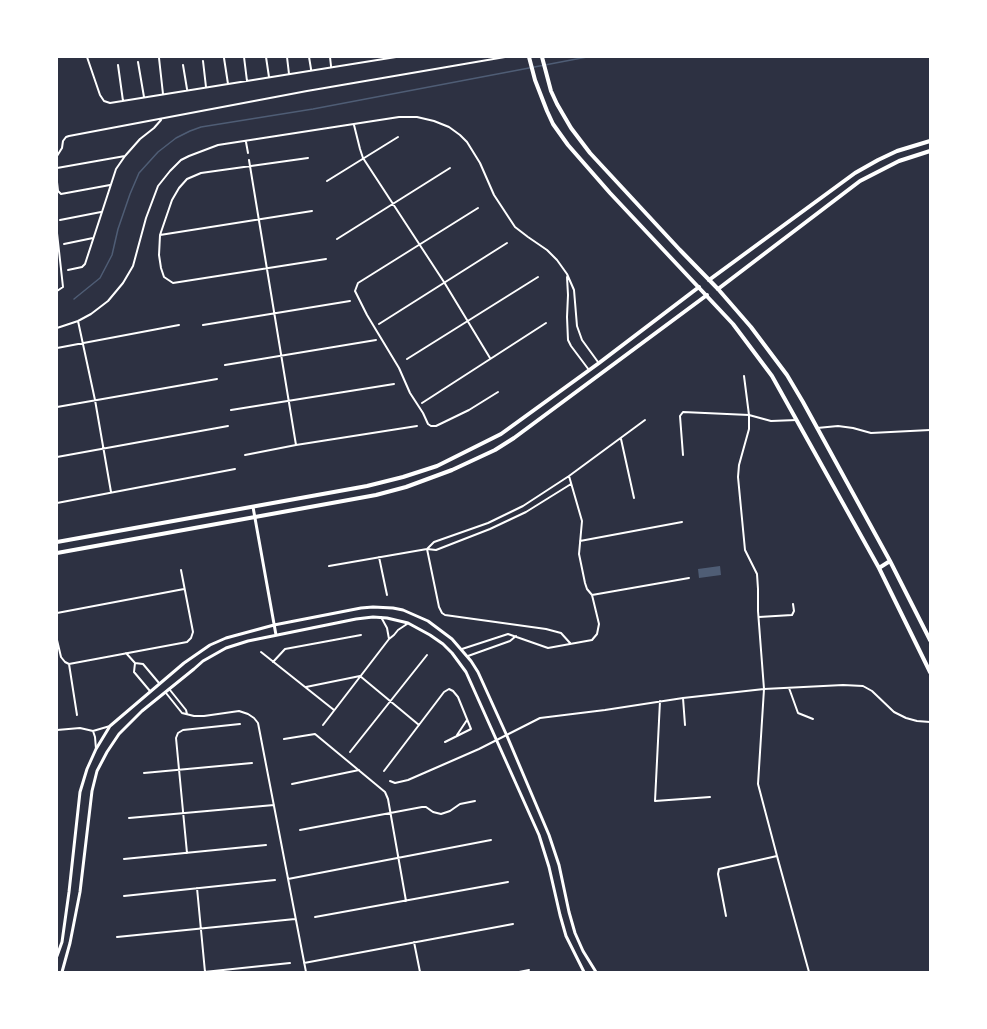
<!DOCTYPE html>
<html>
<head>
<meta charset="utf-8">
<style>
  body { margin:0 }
  #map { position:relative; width:987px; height:1029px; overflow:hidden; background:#2d3142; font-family:Montserrat,sans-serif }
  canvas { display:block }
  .frame { position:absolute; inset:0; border:58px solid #fff; pointer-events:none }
</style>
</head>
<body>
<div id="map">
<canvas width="987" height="1029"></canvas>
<div class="frame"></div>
</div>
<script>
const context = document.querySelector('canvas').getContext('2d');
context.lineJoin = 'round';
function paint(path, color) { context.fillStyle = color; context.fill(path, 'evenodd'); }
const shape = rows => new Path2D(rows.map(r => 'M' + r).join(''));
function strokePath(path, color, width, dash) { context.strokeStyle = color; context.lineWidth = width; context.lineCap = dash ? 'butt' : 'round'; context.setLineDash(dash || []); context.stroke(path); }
paint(shape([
  [720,566,721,575,699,578,698,569]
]), '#4f5d75');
strokePath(shape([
  [74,299,100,278,112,255,118,229,130,194,139,173,158,152,176,138,190,131,201,127,313,109,587,57]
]), '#4f5d75', 1.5);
strokePath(shape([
  [87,57,100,95,104,101,110,103,396,57],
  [244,57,247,81],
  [266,57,269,77],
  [287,57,289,74],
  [309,57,311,69],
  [330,57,331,66],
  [159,58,163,94],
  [224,58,228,84],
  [203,61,206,87],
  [138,62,144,97],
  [118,65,123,101],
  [183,65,187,89],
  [354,125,360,149,363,158,444,282,490,358],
  [246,142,248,153],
  [57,156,62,148,63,141,66,137,69,136,307,91,505,57],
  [308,158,201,173,187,179,179,188,172,200,160,235,159,255,161,268,164,277,173,283,326,259],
  [249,160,296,445],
  [57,168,125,156],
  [327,181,398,137],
  [57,182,58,191,61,194,110,185],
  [478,208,358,283,355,291,367,315,399,368,410,393,423,413,428,424,431,426,436,426,469,410,498,392],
  [60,220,101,212],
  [57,233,63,287,57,291],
  [160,235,312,211],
  [337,239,450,168],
  [64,244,93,238],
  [68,270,82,267,85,264,116,169,125,156,140,139,154,128,161,120],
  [567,277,568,295,567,317,568,340,571,346,589,370],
  [78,321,95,400,111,492],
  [379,324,507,243],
  [203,325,350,301],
  [57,328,78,321,91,314,108,301,123,283,133,266,146,218,158,186,170,171,181,160,189,156,218,145,399,117,417,117,434,121,449,127,460,135,467,142,480,163,494,195,515,227,528,237,547,250,557,260,567,274,574,290,577,326,582,340,598,362],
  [57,348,179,325],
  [407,359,538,277],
  [225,365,376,340],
  [744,376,749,415,749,429,739,465,738,477,745,550,757,574,758,589,758,611,764,689,758,784,777,856,809,972],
  [422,403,546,323],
  [57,407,217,379],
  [231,410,394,384],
  [817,428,838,426,853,428,871,433,930,430],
  [621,439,634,498],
  [245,455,296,445,417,426],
  [683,455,680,416,683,412,749,415,771,421,797,420],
  [57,457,228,426],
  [57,503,235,469],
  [580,541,682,522],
  [427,549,434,542,488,523,523,506,569,476,645,420],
  [427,549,439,607,442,613,445,615,546,629,561,633,570,643],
  [379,557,387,595],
  [329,566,427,549,436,550,490,529,526,512,571,484],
  [592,595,689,578],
  [57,613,184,589],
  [381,617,387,628,389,639],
  [759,617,792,615,794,611,793,604],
  [57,640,61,657,65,662,69,664,187,642,191,638,193,632,181,570],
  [462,649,508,634,548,648,592,640,597,634,599,624,592,595,587,589,585,583,579,554,582,521,569,476],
  [261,652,334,710],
  [126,653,135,663,134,672,150,691],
  [468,656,510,641,516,636],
  [273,662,285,649,361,635],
  [135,663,143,664,159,683],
  [69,664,77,715],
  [306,687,360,676,419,725],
  [789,688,798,713,813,719],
  [170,690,186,710,187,714],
  [166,693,182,713,194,716,204,716,239,711,248,714,254,718,258,723,306,972],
  [683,698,685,725],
  [660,701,655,801,710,797],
  [323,725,389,639,394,635,398,630,407,624],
  [57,730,80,728,93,731,110,726],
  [93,731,95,737,96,749],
  [457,735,467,720],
  [284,739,315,734,385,792,388,799,406,901],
  [350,752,427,655],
  [384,771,444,692,449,689,453,691,458,697,471,729,445,742],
  [144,773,252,763],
  [390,781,395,783,408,780,479,749,540,718,605,710,683,698,764,689,843,685,863,686,872,691,894,712,906,718,917,721,930,722],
  [292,784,359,770],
  [129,818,274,805],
  [300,830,422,807,426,807,433,812,441,814,450,811,460,804,475,801],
  [187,853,176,738,178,733,183,730,240,724],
  [124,859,266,845],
  [288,879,491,840],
  [197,888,205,972],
  [124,896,275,880],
  [726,916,718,874,719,869,777,856],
  [315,917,508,882],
  [117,937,295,919],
  [414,942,420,972],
  [304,963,513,924],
  [204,972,290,963],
  [519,972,529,970]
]), '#fff', 2);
strokePath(shape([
  [253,507,276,635],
  [57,956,62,942,69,892,80,792,87,769,96,749,110,726,184,663,210,645,226,638,274,625,361,608,373,607,393,608,403,610,428,621,452,639,471,661,478,672,507,736,549,835,559,865,569,912,575,933,583,951,596,972],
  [62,972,70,943,80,892,92,791,97,771,107,752,119,734,142,711,194,669,203,661,226,648,248,641,356,619,373,617,387,618,408,623,430,635,443,644,452,653,466,672,539,835,549,867,560,915,566,936,584,972]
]), '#fff', 3);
strokePath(shape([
  [709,280,855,173,878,160,897,151,930,141],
  [718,289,860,181,899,161,930,151],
  [57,542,367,486,403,477,437,466,501,434,599,363,699,287],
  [57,553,376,495,406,487,452,470,495,450,514,438,707,295]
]), '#fff', 4);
strokePath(shape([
  [529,57,535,80,547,111,553,124,568,145,610,193,733,324,772,376,879,568,930,672],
  [542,57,551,91,557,104,571,128,590,153,680,250,718,289,751,327,787,375,803,402,890,561,930,640],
  [879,568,890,561]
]), '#fff', 4);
</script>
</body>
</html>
